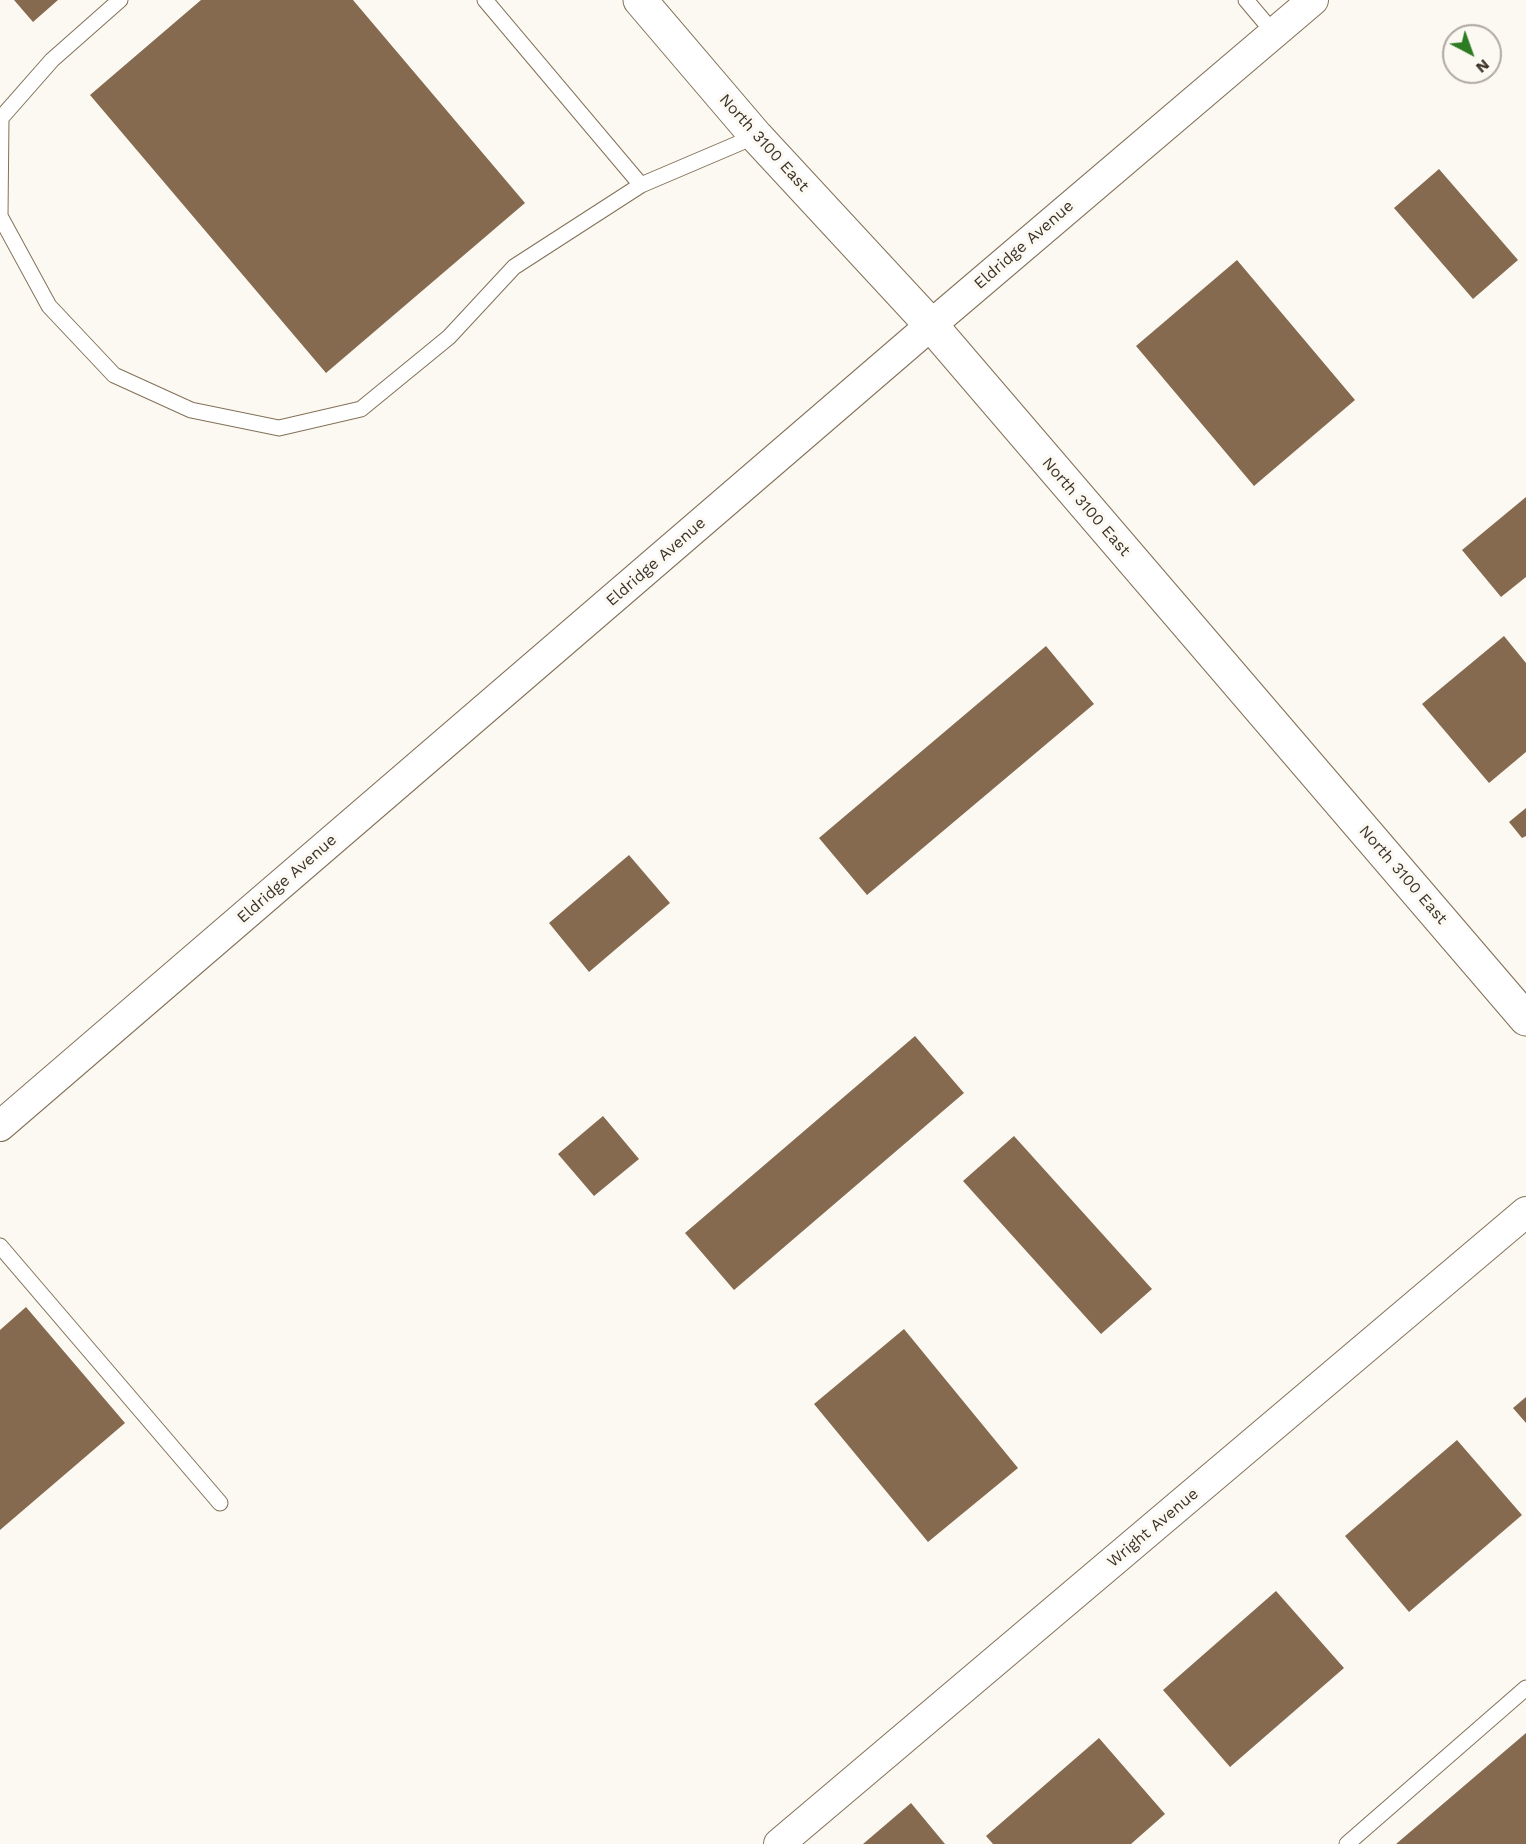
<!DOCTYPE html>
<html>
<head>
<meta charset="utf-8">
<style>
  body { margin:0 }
  #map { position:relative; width:1526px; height:1844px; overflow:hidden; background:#fcf9f3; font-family:"Work Sans",sans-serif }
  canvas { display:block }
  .north { position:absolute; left:1442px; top:24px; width:60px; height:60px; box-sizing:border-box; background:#fcf9f3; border:2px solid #aea9a1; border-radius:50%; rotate:139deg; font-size:16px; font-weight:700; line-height:24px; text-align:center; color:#3a3227 }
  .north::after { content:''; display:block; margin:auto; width:21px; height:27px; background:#2d7b23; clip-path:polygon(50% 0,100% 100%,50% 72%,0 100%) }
</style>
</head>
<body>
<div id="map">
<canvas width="1526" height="1844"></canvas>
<div class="north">N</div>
</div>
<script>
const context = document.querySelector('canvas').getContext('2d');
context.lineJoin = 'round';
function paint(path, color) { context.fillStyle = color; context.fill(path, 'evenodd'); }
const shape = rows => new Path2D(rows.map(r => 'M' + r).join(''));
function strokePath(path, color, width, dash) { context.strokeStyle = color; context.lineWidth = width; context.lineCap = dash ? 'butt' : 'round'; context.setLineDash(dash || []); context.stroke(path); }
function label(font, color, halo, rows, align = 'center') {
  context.font = font + ' "Work Sans",sans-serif'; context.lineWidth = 6; context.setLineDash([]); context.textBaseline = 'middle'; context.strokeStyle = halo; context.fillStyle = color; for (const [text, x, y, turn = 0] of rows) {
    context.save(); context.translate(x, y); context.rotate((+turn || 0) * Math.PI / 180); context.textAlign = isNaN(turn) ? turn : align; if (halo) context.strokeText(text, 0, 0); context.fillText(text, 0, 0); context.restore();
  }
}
paint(shape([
  [14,0,58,0,33,22],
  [201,0,353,0,525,203,326,373,90,95],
  [1439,169,1518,260,1473,299,1394,208],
  [1237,260,1355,400,1254,486,1136,346],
  [1526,497,1526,577,1501,597,1462,550],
  [1504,636,1526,663,1526,752,1489,783,1422,704],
  [1046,646,1094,704,867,895,819,838],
  [1526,808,1526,836,1522,838,1509,822],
  [629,855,670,903,589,972,549,923],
  [915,1036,964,1093,734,1290,685,1233],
  [603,1116,639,1159,594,1196,558,1154],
  [1014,1136,1152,1289,1101,1334,963,1181],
  [26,1307,125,1423,0,1530,0,1330],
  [904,1329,1018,1468,928,1542,814,1404],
  [1526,1397,1526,1423,1513,1408],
  [1457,1440,1522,1515,1409,1612,1345,1536],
  [1276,1591,1344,1668,1230,1767,1163,1690],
  [1526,1733,1526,1844,1396,1844],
  [1099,1738,1165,1814,1131,1844,993,1844,986,1836],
  [911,1803,945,1844,863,1844]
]), '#866a50');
const lane = shape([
  [120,0,52,60,1,118,0,216,49,306,114,375,191,410,279,428,361,409,449,337,514,267,641,185,756,136],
  [485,0,641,185],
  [1246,0,1273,32],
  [0,1246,220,1503],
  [1347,1844,1526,1688]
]);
const street = shape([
  [0,1126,931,325,1313,0],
  [779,1844,1526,1212]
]);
const secondary = shape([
  [640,0,756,136,931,325,1526,1019]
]);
strokePath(lane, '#827157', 17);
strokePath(street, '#827157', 32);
strokePath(secondary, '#827157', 35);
strokePath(lane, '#fff', 15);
strokePath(street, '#fff', 30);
strokePath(secondary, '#fff', 33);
label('16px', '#3a3227', '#fcf9f3', [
  ["North 3100 East",764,143,48],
  ["Eldridge Avenue",1024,245,-41],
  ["North 3100 East",1086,507,49],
  ["Eldridge Avenue",656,562,-41],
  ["North 3100 East",1403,875,49],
  ["Eldridge Avenue",287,879,-41],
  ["Wright Avenue",1153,1528,-40]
]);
</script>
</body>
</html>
